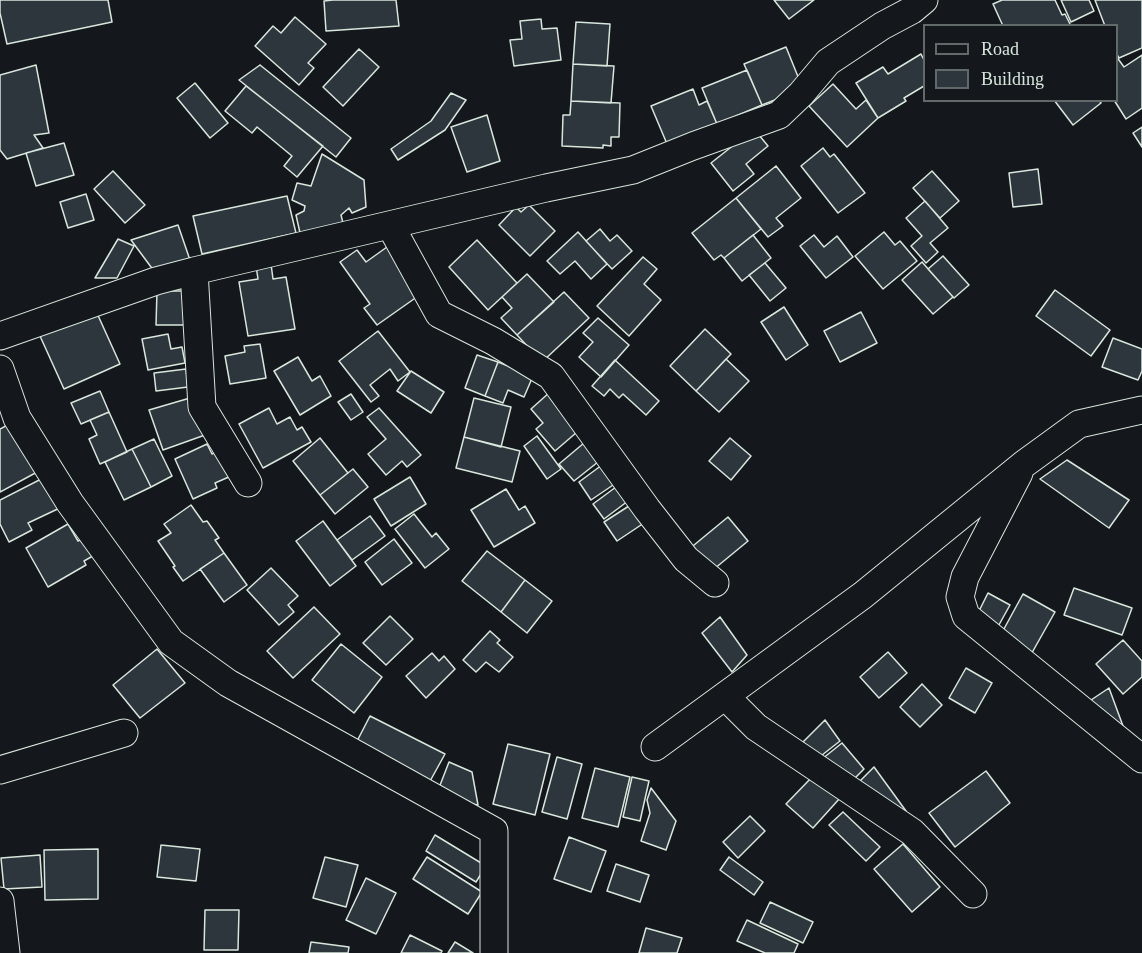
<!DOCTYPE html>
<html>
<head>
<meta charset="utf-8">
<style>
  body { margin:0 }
  #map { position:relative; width:1142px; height:953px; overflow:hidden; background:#14181c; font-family:Georgia,serif }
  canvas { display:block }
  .legend { position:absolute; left:923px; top:24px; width:195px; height:78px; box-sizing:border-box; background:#14181c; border:2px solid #626a69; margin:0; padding:8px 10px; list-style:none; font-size:18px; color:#d8e6dc }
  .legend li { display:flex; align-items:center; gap:12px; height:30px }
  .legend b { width:30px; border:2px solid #626a69 }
</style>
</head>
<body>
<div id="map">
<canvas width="1142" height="953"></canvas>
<ul class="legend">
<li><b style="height:8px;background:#14181c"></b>Road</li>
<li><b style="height:16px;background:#2c363c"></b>Building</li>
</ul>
</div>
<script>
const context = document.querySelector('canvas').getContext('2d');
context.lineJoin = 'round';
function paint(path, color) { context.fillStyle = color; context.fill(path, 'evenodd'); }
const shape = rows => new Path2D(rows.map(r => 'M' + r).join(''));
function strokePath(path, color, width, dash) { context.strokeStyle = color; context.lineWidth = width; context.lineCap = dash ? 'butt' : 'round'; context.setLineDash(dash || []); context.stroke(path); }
const building = shape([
  [0,0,108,0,112,22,7,44,0,13,0,0],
  [333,0,396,0,399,26,326,31,324,1,333,0],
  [774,0,814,0,789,19,774,0],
  [1002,0,1055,0,1062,15,1065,14,1071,26,1003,26,993,4,1002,0],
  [1061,0,1089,0,1094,11,1071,22,1061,0],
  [1095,0,1142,0,1142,48,1119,58,1116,53,1116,26,1105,26,1095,0],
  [295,17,326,44,308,63,314,68,299,85,255,46,273,26,281,33,295,17],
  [541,19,542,29,557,28,561,60,514,66,510,40,522,39,520,21,541,19],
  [576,22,610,24,607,66,573,64,576,22],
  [786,47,803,89,762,105,744,64,786,47],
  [359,49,379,67,343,106,323,87,359,49],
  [921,54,924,60,924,86,904,98,906,101,878,118,856,83,883,67,888,74,921,54],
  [1142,55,1142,108,1126,119,1114,100,1116,100,1116,56,1124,67,1142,55],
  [573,64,614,66,611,103,571,101,573,64],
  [36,65,49,133,34,135,43,148,7,159,0,150,0,75,36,65],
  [260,65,351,138,336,157,239,80,260,65],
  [747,70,762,105,717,124,702,88,747,70],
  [195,83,228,123,210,138,177,98,195,83],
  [833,84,856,109,866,100,878,118,847,147,809,106,833,84],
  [246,86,323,146,297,177,284,166,292,156,257,127,252,133,225,111,246,86],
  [693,89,699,105,707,101,717,124,670,151,651,106,693,89],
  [451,93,466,100,445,130,398,160,391,149,431,121,451,93],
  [1054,100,1099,100,1101,103,1073,125,1054,100],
  [571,101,620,103,619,137,611,137,611,146,603,145,603,148,562,146,563,115,570,115,571,101],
  [487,115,500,161,467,172,451,127,487,115],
  [1142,127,1142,147,1133,133,1142,127],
  [754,129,768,146,746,164,754,174,733,191,711,163,754,129],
  [64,143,74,175,36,186,26,153,64,143],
  [823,148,830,157,834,154,865,193,838,213,801,166,823,148],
  [322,154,364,180,366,207,352,213,349,208,341,215,343,223,300,233,296,215,304,211,305,206,292,200,297,183,311,186,322,154],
  [776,166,801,198,776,218,783,226,768,237,736,198,776,166],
  [1038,169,1042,204,1013,207,1009,173,1038,169],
  [113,171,145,205,125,223,94,189,113,171],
  [932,171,959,201,940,218,913,188,932,171],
  [86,194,94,220,68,228,60,202,86,194],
  [287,196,296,233,202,254,193,216,287,196],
  [736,198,761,229,724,258,721,255,714,260,692,233,736,198],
  [925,201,948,228,930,243,938,252,926,263,911,246,922,236,906,218,925,201],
  [529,205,555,231,530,256,499,225,516,207,521,212,529,205],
  [178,225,190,260,154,271,131,240,178,225],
  [600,229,610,241,617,235,632,251,612,269,586,241,600,229],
  [578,232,607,264,591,279,575,261,560,274,547,261,578,232],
  [884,232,895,245,900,241,917,261,883,289,855,256,884,232],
  [753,235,771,258,742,281,724,258,753,235],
  [814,235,824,247,837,236,853,257,826,278,800,246,814,235],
  [118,239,134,246,117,278,95,278,118,239],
  [477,240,517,283,488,310,449,267,477,240],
  [387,247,421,294,377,325,364,308,370,304,340,262,357,250,366,262,387,247],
  [943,256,969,285,954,298,928,269,943,256],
  [643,257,657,269,644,284,661,300,629,336,597,306,643,257],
  [922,262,953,297,933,314,902,280,922,262],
  [765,263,786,288,770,301,749,275,765,263],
  [271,264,273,279,286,277,295,329,248,336,239,282,258,279,256,266,271,264],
  [527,274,554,302,517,335,501,318,512,308,502,297,527,274],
  [1055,290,1110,330,1091,356,1036,316,1055,290],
  [157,291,186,291,185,325,156,325,157,291],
  [564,292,589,318,542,362,517,335,564,292],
  [784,307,808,345,786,360,761,322,784,307],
  [96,311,120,364,64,389,40,336,96,311],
  [861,312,877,343,840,362,824,331,861,312],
  [598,318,629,345,601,377,579,357,593,342,583,333,598,318],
  [705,329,731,354,696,391,670,366,705,329],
  [378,331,410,372,398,381,390,369,370,385,379,396,371,402,339,361,378,331],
  [168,334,171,349,182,347,185,363,148,370,142,339,168,334],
  [1113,338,1142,349,1142,371,1138,380,1102,367,1113,338],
  [260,344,266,378,230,384,225,356,245,352,244,346,260,344],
  [477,355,498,362,485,396,465,388,477,355],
  [298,357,312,381,320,376,331,396,300,415,274,371,298,357],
  [726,359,749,381,719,412,696,391,726,359],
  [615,360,659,401,646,415,623,394,619,398,610,389,604,396,592,386,615,360],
  [498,362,533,376,524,397,508,390,503,403,485,396,498,362],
  [186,369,188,387,156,391,154,373,186,369],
  [411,371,444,392,431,413,397,391,411,371],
  [100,391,109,412,81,424,71,403,100,391],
  [550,392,584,426,555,451,536,429,543,423,531,409,550,392],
  [351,394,363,412,351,420,338,402,351,394],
  [190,398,205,435,163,450,149,410,190,398],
  [474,398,511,407,501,447,464,437,474,398],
  [269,408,277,424,290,417,297,430,302,427,311,442,263,468,239,424,269,408],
  [379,408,421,455,407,467,402,461,386,475,368,454,386,439,367,417,379,408],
  [109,412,127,452,100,464,89,439,97,435,90,420,109,412],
  [13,422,39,471,0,492,0,429,13,422],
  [537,436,561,469,547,479,524,446,537,436],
  [464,437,520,451,512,482,456,468,464,437],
  [320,438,348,473,320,495,293,461,320,438],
  [730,438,751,456,731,480,709,461,730,438],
  [154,439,172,476,151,487,132,449,154,439],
  [584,443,603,458,574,481,559,464,584,443],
  [207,444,212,454,226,447,238,473,215,483,217,488,193,499,175,459,207,444],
  [132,449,151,487,124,500,105,462,132,449],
  [1067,460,1129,500,1109,528,1040,479,1067,460],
  [606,462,619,481,591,500,579,482,606,462],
  [353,469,368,487,335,514,320,495,353,469],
  [49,475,64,506,28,523,32,530,9,542,0,524,0,500,49,475],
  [410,477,426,504,391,526,374,499,410,477],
  [620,484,632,498,604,519,593,504,620,484],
  [506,489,519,510,525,506,535,523,494,547,471,510,506,489],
  [632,504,644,523,617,541,604,522,632,504],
  [191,505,203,522,207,521,219,538,215,540,224,553,183,581,173,567,175,566,158,541,171,533,164,524,191,505],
  [414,514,432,537,436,533,449,549,425,568,395,529,414,514],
  [370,516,385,536,352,560,337,540,370,516],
  [728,517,748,541,708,574,688,550,728,517],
  [323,521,356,566,330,586,296,541,323,521],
  [68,524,78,541,88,536,98,553,84,561,86,565,48,587,26,548,68,524],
  [394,539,412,563,382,585,365,562,394,539],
  [487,551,525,580,501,612,462,581,487,551],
  [224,553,247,585,224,602,200,569,224,553],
  [271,568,298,596,288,605,294,612,279,625,247,590,271,568],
  [525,580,552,601,527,633,501,612,525,580],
  [1074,588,1132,608,1122,635,1064,615,1074,588],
  [988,593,1010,605,995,632,976,617,988,593],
  [1023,594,1055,612,1029,658,999,638,1023,594],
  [314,607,340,634,293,678,267,651,314,607],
  [390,616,413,639,386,665,363,643,390,616],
  [720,617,747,655,732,672,702,633,720,617],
  [490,631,500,640,497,643,513,657,499,672,486,662,476,672,463,660,490,631],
  [1123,640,1142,661,1142,677,1123,694,1096,664,1123,640],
  [341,644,382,677,354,713,312,680,341,644],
  [157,649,185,683,140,718,113,685,157,649],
  [888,652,907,673,879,698,860,677,888,652],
  [432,653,439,661,444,656,455,669,426,698,406,676,432,653],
  [966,668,992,683,975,713,949,698,966,668],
  [922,684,942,705,920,727,900,707,922,684],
  [1109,688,1123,726,1114,732,1082,706,1109,688],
  [370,716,445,754,429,783,355,745,370,716],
  [825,720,840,741,817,759,803,742,825,720],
  [842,743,864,769,849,784,822,759,842,743],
  [508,744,550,754,535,815,493,804,508,744],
  [557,757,582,764,567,819,542,812,557,757],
  [449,762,472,772,478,805,460,802,437,793,449,762],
  [874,767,906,811,900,817,860,781,874,767],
  [595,768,630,777,618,827,582,818,595,768],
  [986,771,1010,803,955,847,929,813,986,771],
  [814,775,840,798,813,828,786,804,814,775],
  [632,777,649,781,640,821,623,817,632,777],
  [651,788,676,821,666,850,641,841,650,813,647,800,651,788],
  [843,812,880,847,866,861,829,825,843,812],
  [750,816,765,831,738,858,723,842,750,816],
  [435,835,486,866,476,882,426,851,435,835],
  [569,837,606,851,591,892,554,879,569,837],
  [903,844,940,887,912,912,874,869,903,844],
  [161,845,200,849,196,881,157,877,161,845],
  [98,849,98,899,45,900,44,850,98,849],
  [40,855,42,887,4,889,1,858,40,855],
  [325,857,358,865,346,907,313,898,325,857],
  [427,857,482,892,468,914,413,879,427,857],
  [729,857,763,882,754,895,720,870,729,857],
  [616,864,649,875,640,902,607,891,616,864],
  [366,878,396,893,376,934,346,920,366,878],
  [770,902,813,922,803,943,760,923,770,902],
  [205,910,239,910,238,950,204,950,205,910],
  [747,920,798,944,794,953,765,953,737,941,747,920],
  [646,928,682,938,677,953,639,953,646,928],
  [410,935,442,951,441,953,401,953,410,935],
  [311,942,349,947,348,953,309,953,311,942],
  [455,942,473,953,448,953,455,942]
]);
paint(building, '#2c363c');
strokePath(building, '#d8e6dc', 1.5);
const minor = shape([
  [390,225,439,314,493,341,551,376,647,509,686,559,715,583],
  [194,271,202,407,248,483],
  [0,336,156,281,194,271,546,188,633,170,693,146,779,115,801,94,828,62,882,26,912,10,924,0],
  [0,369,17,418,70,503,171,642,228,683,494,831,494,953],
  [1019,473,965,577,960,597,966,616,1142,759],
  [725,696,756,727,912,832,973,894],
  [655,747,863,595,1024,464,1079,424,1142,410],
  [0,770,124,733],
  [0,901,6,953]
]);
strokePath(minor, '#d8e6dc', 29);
strokePath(minor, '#14181c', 27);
</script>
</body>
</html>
